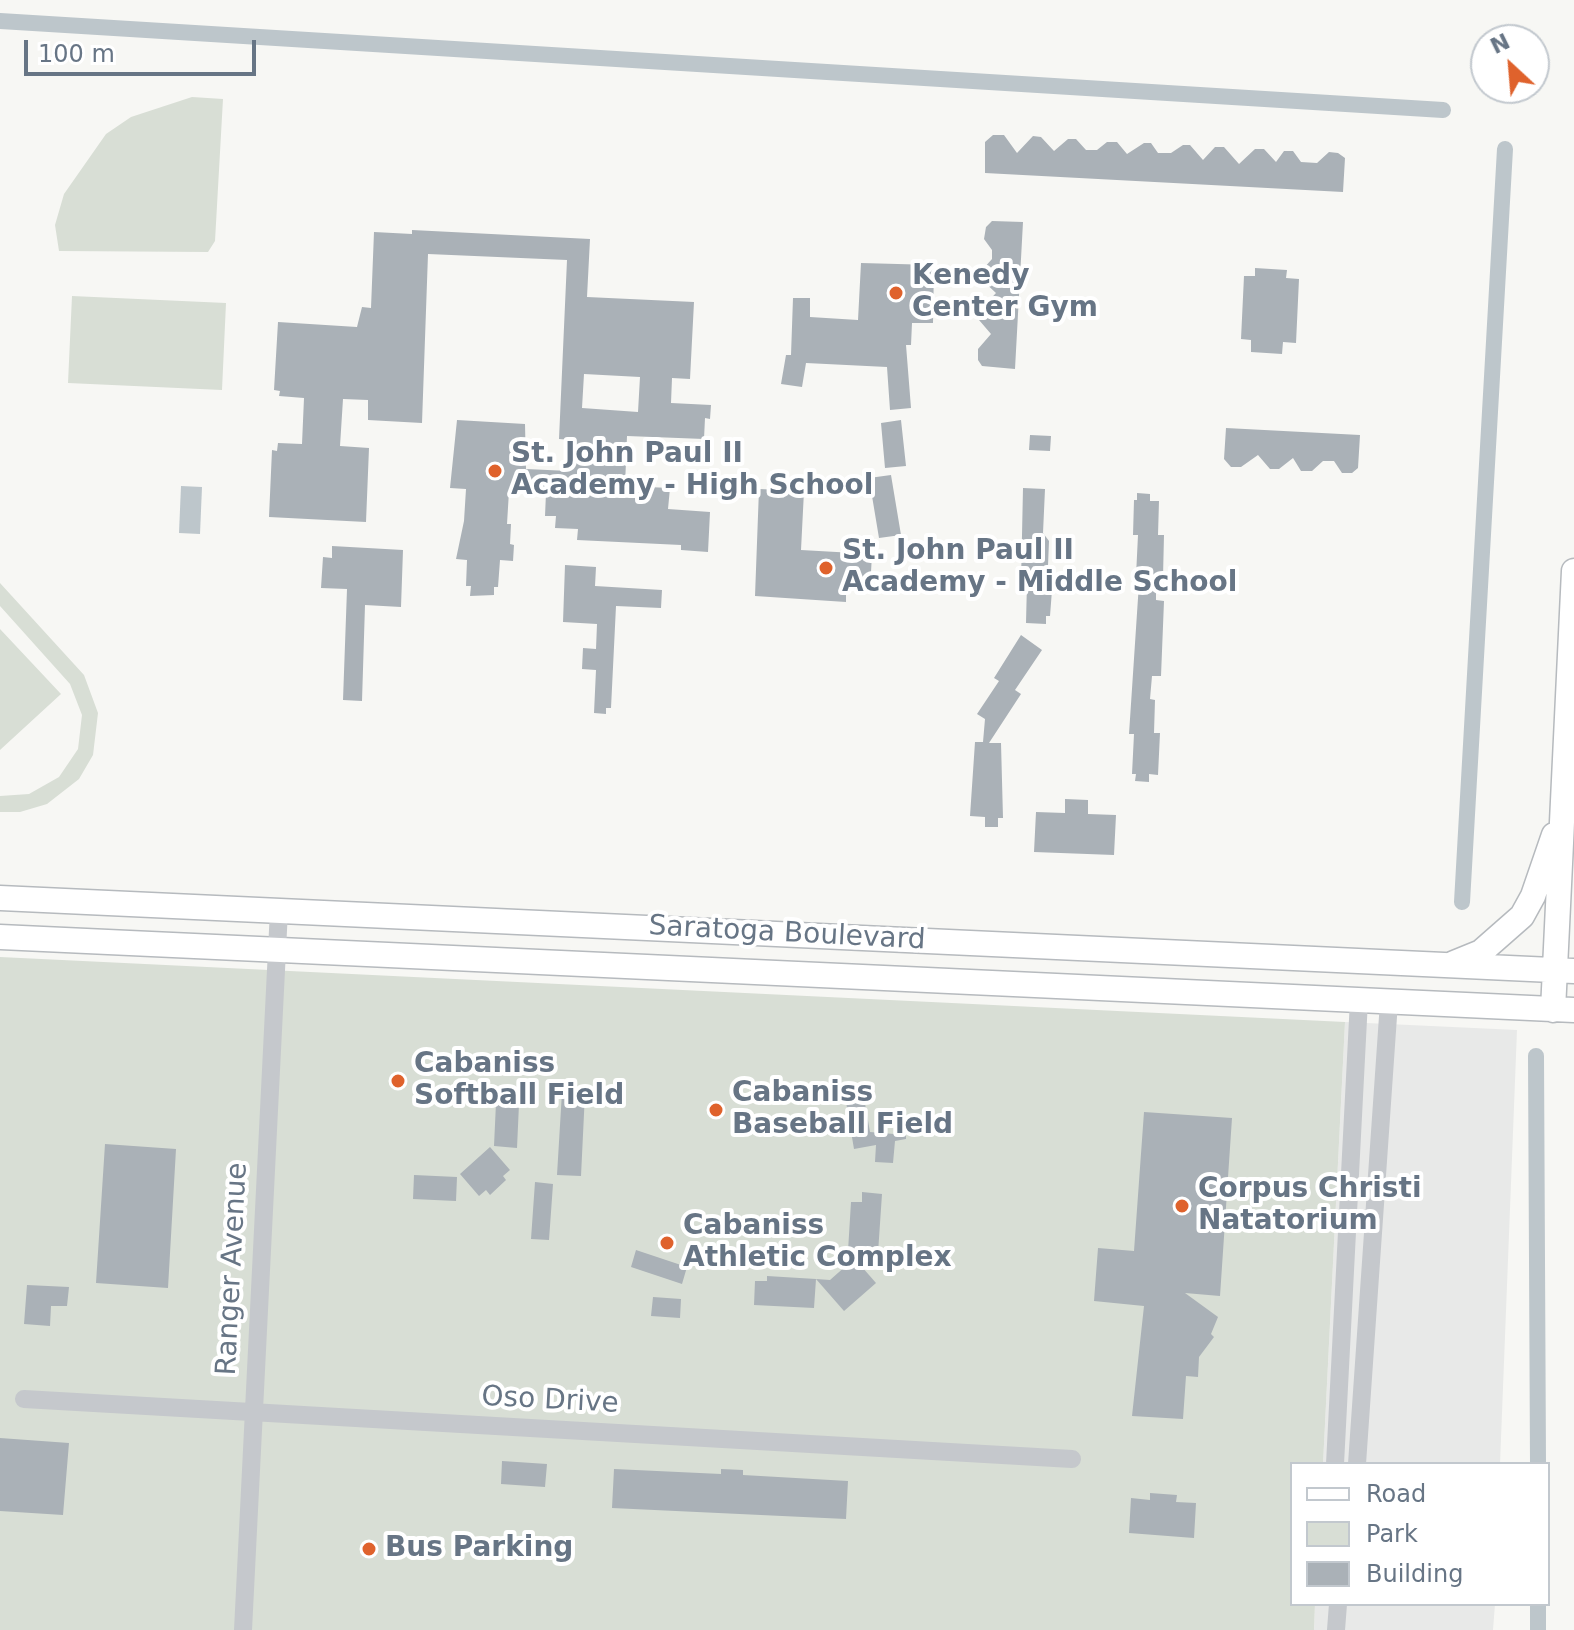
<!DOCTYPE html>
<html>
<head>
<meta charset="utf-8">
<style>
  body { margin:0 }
  #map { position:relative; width:1574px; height:1630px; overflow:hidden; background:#f7f7f4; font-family:"DejaVu Sans",sans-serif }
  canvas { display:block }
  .legend { position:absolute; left:1290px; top:1462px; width:260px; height:144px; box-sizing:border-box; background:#fff; border:2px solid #c2c8ce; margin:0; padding:10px 14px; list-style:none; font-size:24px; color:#677585 }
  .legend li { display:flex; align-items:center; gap:16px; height:40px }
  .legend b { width:40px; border:2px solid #c2c8ce }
  .north { position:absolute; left:1470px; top:24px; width:80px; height:80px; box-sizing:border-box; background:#fff; border:2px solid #c2c8ce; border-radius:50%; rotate:334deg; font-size:22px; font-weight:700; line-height:32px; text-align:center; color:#677585 }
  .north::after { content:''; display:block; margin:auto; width:28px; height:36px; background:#df622c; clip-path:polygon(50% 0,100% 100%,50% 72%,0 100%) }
  .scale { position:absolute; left:24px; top:40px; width:232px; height:36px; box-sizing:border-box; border:4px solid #677585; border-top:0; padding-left:10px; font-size:24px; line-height:28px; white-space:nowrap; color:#677585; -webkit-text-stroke:6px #fff; paint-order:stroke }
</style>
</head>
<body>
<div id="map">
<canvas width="1574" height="1630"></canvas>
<ul class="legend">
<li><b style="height:10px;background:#fff"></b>Road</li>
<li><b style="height:22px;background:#d8ded5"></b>Park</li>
<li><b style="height:22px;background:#aab1b7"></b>Building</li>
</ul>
<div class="north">N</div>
<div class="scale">100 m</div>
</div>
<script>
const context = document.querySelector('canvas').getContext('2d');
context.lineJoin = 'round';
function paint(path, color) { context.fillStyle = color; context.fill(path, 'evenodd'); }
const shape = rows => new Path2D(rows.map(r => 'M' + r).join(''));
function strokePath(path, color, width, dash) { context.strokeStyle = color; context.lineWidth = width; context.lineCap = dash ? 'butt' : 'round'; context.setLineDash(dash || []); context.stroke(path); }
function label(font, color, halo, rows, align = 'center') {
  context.font = font + ' "DejaVu Sans",sans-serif'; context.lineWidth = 8; context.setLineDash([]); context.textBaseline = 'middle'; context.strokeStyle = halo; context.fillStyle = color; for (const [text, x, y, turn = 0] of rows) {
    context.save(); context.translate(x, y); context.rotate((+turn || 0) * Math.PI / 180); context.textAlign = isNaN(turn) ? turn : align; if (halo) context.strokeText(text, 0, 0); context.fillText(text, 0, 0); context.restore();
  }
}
paint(shape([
  [1345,1022,1517,1030,1500,1464,1323,1464],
  [1315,1604,1495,1604,1493,1630,1314,1630]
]), '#e8e9e8');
paint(shape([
  [192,97,223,99,215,241,208,252,59,251,55,225,64,194,106,134,131,117],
  [72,296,226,303,222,390,68,383],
  [0,583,84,675,98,713,93,755,79,779,47,804,20,812,0,812,0,796,29,794,59,777,78,749,82,715,70,684,0,606],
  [0,629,61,694,0,750],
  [0,957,1345,1022,1323,1464,1292,1464,1292,1604,1315,1604,1314,1630,0,1630]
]), '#d8ded5');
paint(shape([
  [181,486,202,487,200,534,179,533]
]), '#bdc6cb');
strokePath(shape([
  [0,21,1443,110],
  [1462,902,1505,149],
  [1536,1056,1538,1464],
  [1538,1604,1538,1630]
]), '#bdc6cb', 16);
paint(shape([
  [993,135,1004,135,1017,153,1033,136,1041,137,1054,151,1068,139,1076,139,1086,150,1097,150,1107,142,1117,142,1127,154,1144,143,1151,143,1158,153,1171,153,1183,145,1190,145,1203,160,1215,147,1224,147,1239,164,1255,149,1264,149,1276,162,1284,151,1293,151,1301,162,1317,163,1329,152,1338,153,1345,158,1343,192,985,173,985,142],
  [992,221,1023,222,1015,369,982,366,978,360,978,349,991,334,979,320,980,310,996,293,982,280,983,269,992,259,992,250,984,239,986,227],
  [412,230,590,239,587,297,694,302,690,379,672,378,671,403,711,405,710,419,705,418,704,439,627,436,625,486,670,488,668,509,710,512,708,552,681,550,681,545,577,540,578,529,555,528,556,516,545,516,546,493,509,491,507,524,511,524,510,544,514,545,513,561,500,560,498,587,494,587,494,595,470,596,471,586,466,586,467,560,456,559,464,521,466,489,450,488,457,420,525,424,526,469,569,471,571,440,559,439,567,260,428,254,422,423,368,420,368,400,343,399,340,446,369,448,366,522,269,517,272,450,277,451,278,443,302,444,304,398,279,396,280,391,274,390,278,322,357,327,362,307,371,308,374,232,412,234],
  [584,374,640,377,638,412,582,408],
  [861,263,934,265,933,323,912,323,911,345,906,345,911,408,890,410,887,367,806,363,802,387,781,384,786,355,791,355,793,298,810,298,810,317,858,320],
  [1255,268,1287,270,1286,278,1299,279,1296,343,1283,342,1282,354,1251,352,1251,340,1241,339,1244,276,1255,276],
  [901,420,906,466,885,468,881,423],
  [1226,428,1360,435,1358,468,1352,473,1342,473,1334,461,1323,461,1312,471,1301,471,1293,458,1279,469,1270,469,1258,455,1241,467,1231,467,1224,459],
  [1030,435,1051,436,1050,451,1029,450],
  [891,475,901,535,879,538,869,478],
  [1023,488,1045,489,1043,533,1049,541,1047,590,1052,590,1050,616,1046,616,1046,624,1026,623,1027,582,1021,582],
  [759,489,804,491,801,550,872,554,870,590,846,588,846,602,755,596],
  [1137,493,1150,494,1150,501,1159,501,1158,535,1164,535,1163,577,1156,577,1156,600,1164,601,1161,676,1152,676,1150,699,1155,700,1154,733,1160,733,1158,775,1149,774,1149,782,1135,781,1136,774,1132,774,1134,734,1129,734,1139,583,1136,576,1138,535,1133,535,1134,500,1137,500],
  [332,546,403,550,401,607,365,605,362,701,343,700,347,589,321,588,323,557,332,558],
  [565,565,596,567,595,586,662,590,661,608,616,606,611,708,606,708,606,714,594,713,596,670,582,669,583,648,596,649,597,624,563,622],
  [1021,635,1042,650,1015,690,1021,694,989,743,1001,743,1003,818,998,818,998,827,985,827,985,817,970,816,975,742,983,742,985,719,977,714,999,681,994,678],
  [1065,799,1088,800,1088,814,1116,815,1114,855,1034,852,1036,812,1065,813],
  [562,1092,585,1093,581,1176,557,1175],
  [863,1092,870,1132,906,1135,906,1139,895,1141,893,1163,875,1162,876,1145,854,1149,845,1096],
  [496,1103,519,1104,517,1148,494,1146],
  [1144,1112,1232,1118,1220,1296,1185,1293,1218,1317,1211,1334,1214,1337,1199,1357,1198,1377,1186,1376,1183,1419,1132,1416,1144,1306,1094,1301,1098,1248,1134,1251],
  [105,1144,176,1149,168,1288,96,1283],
  [490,1147,510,1170,503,1176,506,1180,490,1195,486,1190,479,1196,460,1174],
  [414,1175,457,1177,456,1201,413,1199],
  [535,1182,553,1184,549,1240,531,1239],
  [862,1192,882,1194,878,1253,848,1251,851,1202,862,1202],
  [636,1250,687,1267,682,1284,631,1267],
  [848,1251,876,1283,844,1311,816,1279,830,1280,847,1265],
  [767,1276,816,1279,814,1308,754,1305,755,1281,767,1281],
  [27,1285,69,1287,67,1306,51,1306,50,1326,24,1324],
  [653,1297,681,1299,680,1318,651,1316],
  [0,1438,69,1443,63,1515,0,1511],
  [502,1461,547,1464,545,1487,501,1484],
  [614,1469,721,1474,721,1469,743,1470,743,1475,848,1481,846,1519,612,1508],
  [1150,1493,1177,1495,1176,1502,1196,1503,1194,1538,1129,1533,1131,1498,1150,1500]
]), '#aab1b7');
const major = shape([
  [0,898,1574,971],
  [0,937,1574,1010],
  [1454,963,1481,952,1522,916,1533,896,1554,835],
  [1553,1010,1574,571]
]);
strokePath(major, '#b6babe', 27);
strokePath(shape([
  [24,1399,1072,1459],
  [1335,1464,1359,1000],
  [1357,1464,1389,1002],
  [243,1630,279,910],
  [1336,1630,1338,1604]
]), '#c5c8cc', 18);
strokePath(major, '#fff', 24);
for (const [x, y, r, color] of [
  [896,293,8,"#df622c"],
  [495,471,8,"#df622c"],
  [826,568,8,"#df622c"],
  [398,1081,8,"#df622c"],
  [716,1110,8,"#df622c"],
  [1182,1206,8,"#df622c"],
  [667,1243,8,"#df622c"],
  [369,1549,8,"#df622c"]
]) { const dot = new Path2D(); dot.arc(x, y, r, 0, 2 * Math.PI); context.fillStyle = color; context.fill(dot); strokePath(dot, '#fff', 3); }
label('bold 28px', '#677585', '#fff', [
  ["Kenedy",912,277],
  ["Center Gym",912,309],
  ["St. John Paul II",511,455],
  ["Academy - High School",511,487],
  ["St. John Paul II",842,552],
  ["Academy - Middle School",842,584],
  ["Cabaniss",414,1065],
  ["Softball Field",414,1097],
  ["Cabaniss",732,1094],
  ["Baseball Field",732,1126],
  ["Corpus Christi",1198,1190],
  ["Natatorium",1198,1222],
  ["Cabaniss",683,1227],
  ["Athletic Complex",683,1259],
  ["Bus Parking",385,1549]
], 'left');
label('28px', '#677585', '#fff', [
  ["Saratoga Boulevard",787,934,3],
  ["Ranger Avenue",233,1269,-87],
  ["Oso Drive",550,1401,3]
]);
</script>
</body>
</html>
